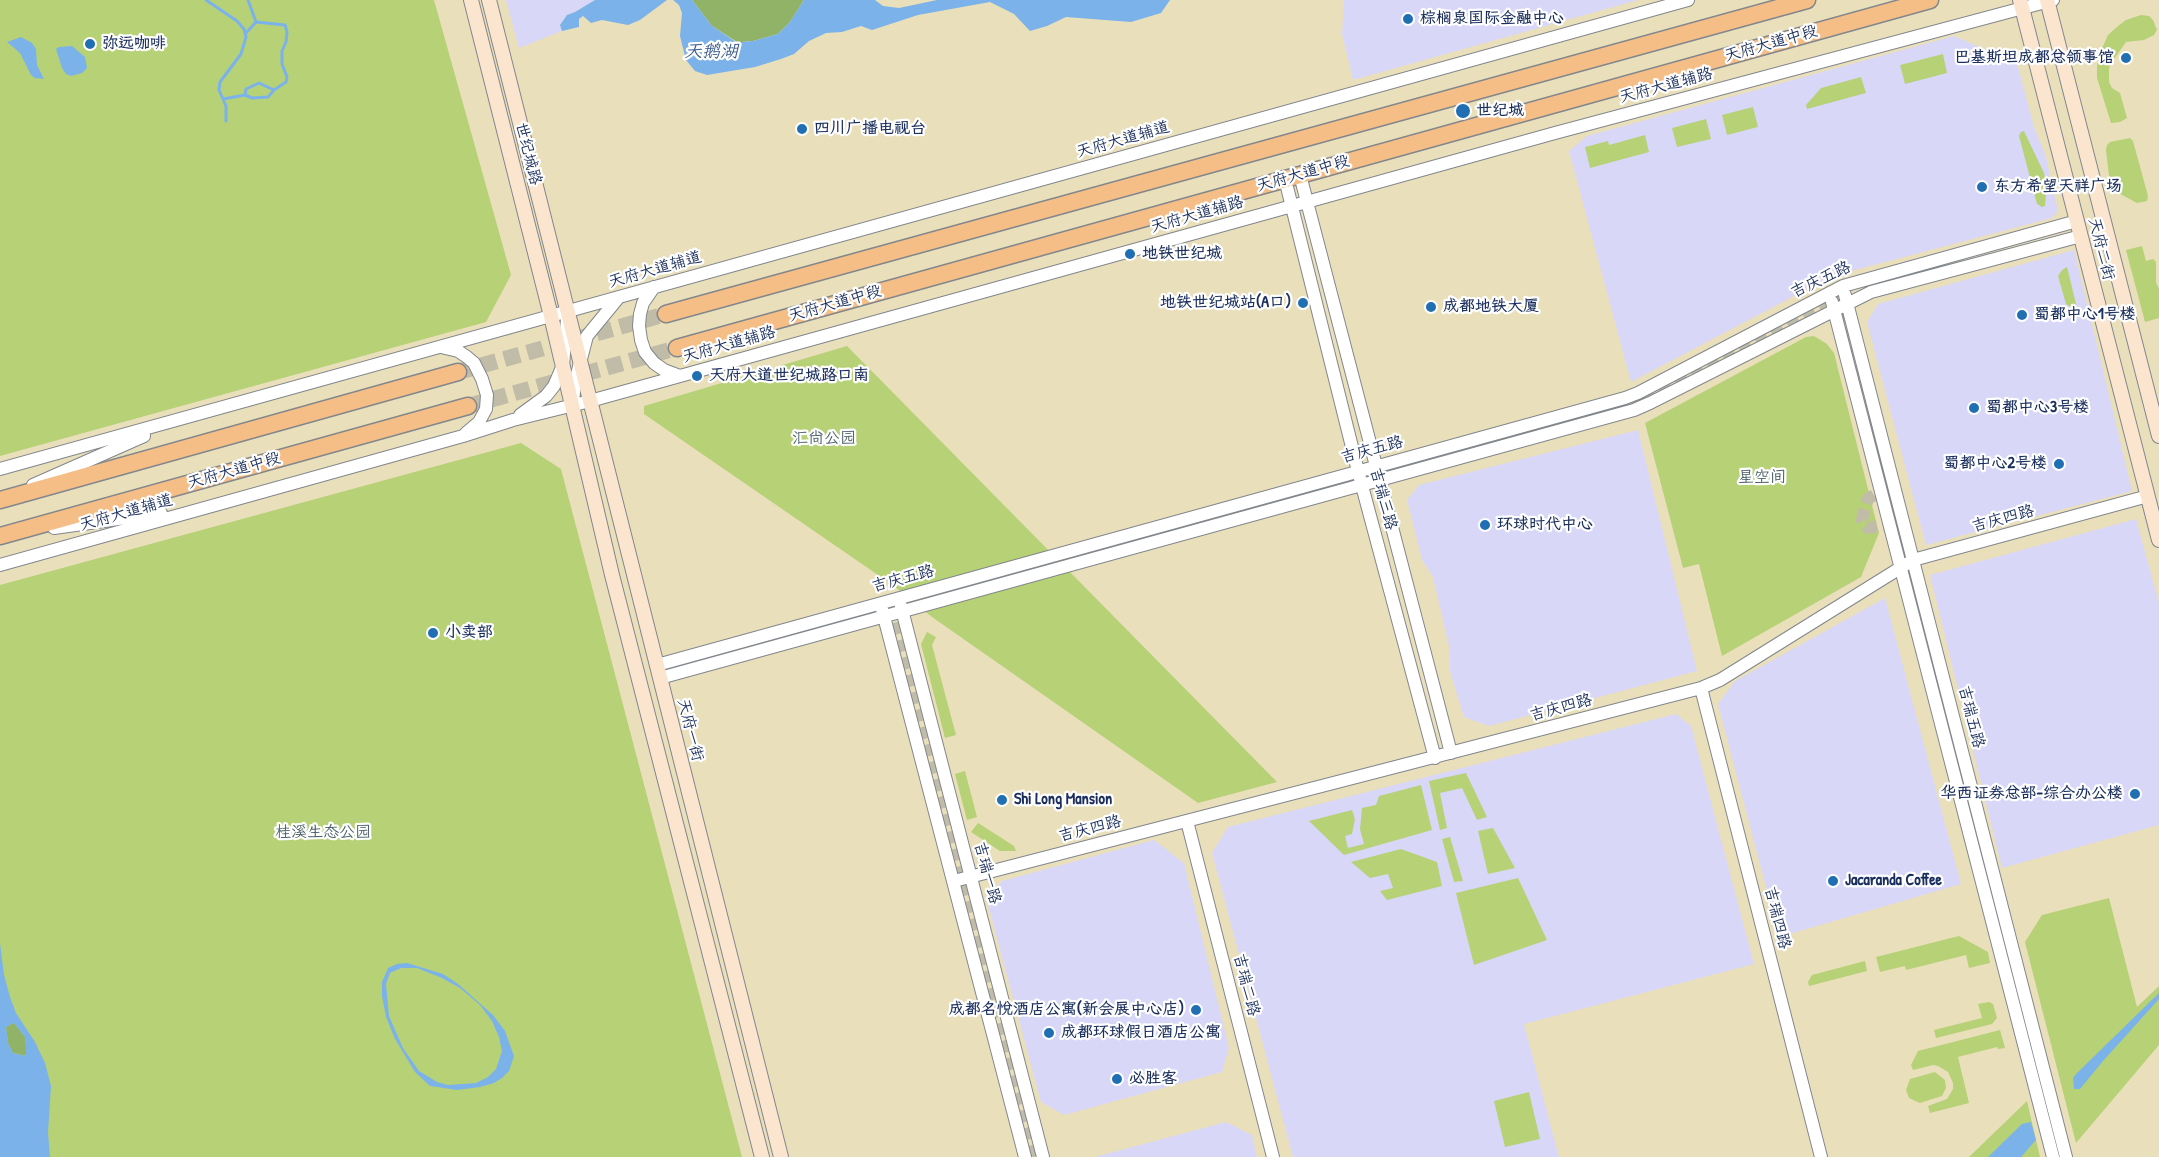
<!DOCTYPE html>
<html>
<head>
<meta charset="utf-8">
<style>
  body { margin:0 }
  canvas { display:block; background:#e9dfbb }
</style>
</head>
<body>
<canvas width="2159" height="1157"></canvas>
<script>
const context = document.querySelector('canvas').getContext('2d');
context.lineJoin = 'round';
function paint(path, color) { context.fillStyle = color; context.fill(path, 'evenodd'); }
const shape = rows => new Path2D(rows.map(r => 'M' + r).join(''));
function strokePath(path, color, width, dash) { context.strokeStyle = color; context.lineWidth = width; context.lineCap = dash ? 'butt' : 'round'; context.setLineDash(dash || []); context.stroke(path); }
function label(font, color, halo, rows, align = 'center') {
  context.font = font + ' "Patrick Hand","LXGW WenKai TC",sans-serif'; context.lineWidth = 4.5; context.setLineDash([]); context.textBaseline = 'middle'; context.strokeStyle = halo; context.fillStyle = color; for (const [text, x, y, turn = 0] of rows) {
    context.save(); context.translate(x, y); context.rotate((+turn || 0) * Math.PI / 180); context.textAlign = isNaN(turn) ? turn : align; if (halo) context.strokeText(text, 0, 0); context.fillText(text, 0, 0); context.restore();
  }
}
paint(shape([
  [506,0,595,0,575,12,567,15,560,25,562,31,519,48],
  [1344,0,1638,0,1353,80,1342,34],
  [1954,36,2017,63,2034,127,2046,157,2058,211,2052,218,1832,276,1631,382,1569,151,1587,136],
  [2074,250,2132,491,1926,545,1867,322,1878,304],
  [1638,430,1697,671,1489,726,1464,717,1450,671,1450,651,1433,577,1422,560,1407,500,1419,485],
  [2136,519,2159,603,2159,825,2002,868,1930,575],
  [1885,598,1961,884,1779,937,1718,704,1735,681],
  [1676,714,1691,726,1754,964,1524,1024,1559,1157,1293,1157,1212,853,1228,827],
  [1154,840,1184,863,1229,1048,1222,1072,1064,1115,1041,1102,986,897,1002,881],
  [1226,1122,1252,1135,1257,1157,1095,1157]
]), '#d9d7f8');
paint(shape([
  [0,0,434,0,511,275,486,322,0,456],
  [2141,15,2149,16,2153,20,2157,30,2154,35,2144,40,2126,42,2114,59,2109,68,2109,82,2112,88,2120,93,2127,118,2120,122,2111,123,2097,78,2097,66,2100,53,2108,35,2118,26,2126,20],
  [1943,54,1947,73,1905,84,1900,65],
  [1861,77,1866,93,1807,109,1806,105,1821,88],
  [1753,107,1758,127,1727,135,1722,115],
  [1706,119,1711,139,1677,147,1672,128],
  [2024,131,2044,173,2049,193,2046,194,2045,206,2042,207,2037,204,2019,136,2021,132],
  [1645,135,1649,152,1590,168,1585,147,1608,141,1609,145],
  [2130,138,2133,141,2148,196,2147,201,2137,203,2111,189,2110,184,2106,150,2107,145,2110,142],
  [2142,246,2146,261,2153,259,2156,262,2156,282,2159,289,2159,318,2145,322,2126,250],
  [2067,267,2077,308,2074,309,2066,304,2058,276,2062,270],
  [1814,336,1827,344,1834,353,1879,533,1861,577,1722,656,1699,564,1683,568,1645,423,1806,337],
  [847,346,1277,782,1198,803,932,617,894,586,644,414,644,406],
  [521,443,561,469,742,1157,0,1157,0,585],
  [927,632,936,637,932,645,956,735,945,738,921,644],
  [965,771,977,817,967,820,955,774],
  [1466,773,1487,817,1477,820,1462,788,1440,793,1447,828,1440,830,1429,781],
  [1421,785,1432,830,1344,855,1309,821,1352,810,1355,819,1352,834,1345,836,1348,848,1364,844,1360,829,1362,808,1376,805,1379,796],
  [978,823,1014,846,1016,851,1000,851,971,832],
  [1493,828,1515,868,1488,874,1478,831],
  [1450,837,1463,881,1454,882,1442,839],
  [1401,849,1437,862,1442,886,1387,900,1380,891,1393,888,1388,874,1370,878,1351,862],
  [1518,878,1547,940,1474,965,1456,893],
  [2109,898,2137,1007,2159,986,2159,1045,2076,1143,2025,942,2042,915],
  [1959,936,1988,952,1990,963,1969,968,1966,955,1906,970,1905,966,1880,972,1876,957],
  [1865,961,1867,971,1809,986,1808,982,1812,975],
  [1989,1002,1993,1004,1997,1018,1992,1024,1936,1038,1934,1030,1982,1018,1978,1004],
  [2000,1030,2005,1048,1998,1049,1997,1047,1958,1057,1969,1103,1930,1113,1928,1106,1947,1099,1953,1089,1953,1083,1948,1072,1938,1066,1933,1065,1913,1070,1911,1065,1918,1051],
  [1935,1072,1945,1080,1946,1088,1942,1096,1920,1103,1909,1098,1906,1090,1910,1079],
  [1529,1092,1540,1139,1505,1147,1494,1101],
  [2027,1101,2040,1157,1969,1157]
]), '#b7d177');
paint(shape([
  [692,0,804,0,790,22,778,34,753,41,742,42,737,42,712,26],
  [14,1023,25,1037,27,1056,13,1053,8,1043,6,1027]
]), '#91b368');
paint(shape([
  [595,0,667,0,640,20,628,25,602,20,591,23,583,16,579,19,579,27,562,31,560,25,567,15,575,12],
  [673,0,692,0,712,26,736,42,742,42,753,41,778,34,790,22,804,0,875,0,883,6,899,8,937,0,1170,0,1161,13,1131,22,1066,17,1047,26,1030,31,1014,14,990,2,918,15,872,30,861,26,842,32,826,33,809,41,794,54,781,59,755,67,707,75,695,71,686,60,680,36,682,13,679,5],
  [21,37,32,43,36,49,37,65,44,79,35,78,31,75,20,53,7,42],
  [72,46,85,57,87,68,82,73,71,76,66,74,62,68,56,49,59,47],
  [0,943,4,975,10,997,16,1013,35,1042,45,1063,51,1086,48,1133,50,1157,0,1157],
  [14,1023,25,1037,26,1056,13,1053,8,1043,6,1027],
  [407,963,443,974,458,984,493,1015,505,1031,514,1056,509,1071,502,1078,494,1083,480,1087,457,1090,430,1086,415,1072,395,1039,386,1017,382,996,382,982,388,968,397,964],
  [401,968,417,968,442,978,460,988,480,1005,492,1021,499,1037,502,1051,496,1069,488,1077,476,1083,448,1085,437,1082,419,1071,403,1048,389,1016,386,984,390,973],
  [2159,993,2159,999,2103,1061,2080,1089,2074,1089,2073,1078,2076,1074],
  [2031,1122,2036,1140,2021,1157,1988,1157,2022,1124]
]), '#7bb2ea');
strokePath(shape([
  [206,0,237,21,244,29,246,37,241,54,220,82,219,90,226,106,226,121],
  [248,0,256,22],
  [246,33,256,22,285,25,287,32,286,42,282,51,282,64,287,77,286,82,274,90],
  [223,99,245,95,252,98,268,97,274,90,259,83,246,89,245,95]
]), '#7bb2ea', 3);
strokePath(shape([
  [1874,495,1868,499,1865,508,1862,520,1868,528,1897,523],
  [1033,1157,890,607,1625,405,1645,397,1839,298,1907,560]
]), '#c0bca8', 12, [12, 6]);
strokePath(shape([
  [458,372,666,314],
  [468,406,677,348]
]), '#c0bca8', 16, [16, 8]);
const tertiary = shape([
  [1300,175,1451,753],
  [1285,179,1358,471,1435,758],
  [654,287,643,303,640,314,639,326,641,340,645,352,654,363,664,370,680,376],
  [1845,295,2066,1157],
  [1832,302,2053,1157],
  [441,347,458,351,467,357,474,363,482,379,487,395,486,409,479,422,466,433],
  [573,402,575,382,587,336,619,297],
  [520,415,546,396,554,386,563,365,567,319],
  [0,469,1688,0],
  [33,485,144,436],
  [54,528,161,513],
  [0,565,463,436,513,420,590,401,1555,133,2053,0],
  [901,606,1043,1157],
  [882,609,1025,1157],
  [657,665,1625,398,1638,393,1843,286,2077,221],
  [660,678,1634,410,1650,403,1871,292,2081,236],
  [1701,688,1821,1157],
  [1187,821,1273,1157],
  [954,881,1701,688,1720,680,1913,560,2148,496]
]);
const secondary = shape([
  [471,0,551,316,612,575,762,1157],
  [489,0,781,1157],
  [2020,0,2159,540],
  [2047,0,2159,436]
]);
const primary = shape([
  [666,314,1807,0],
  [677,348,1930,0],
  [0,500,458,372],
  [0,536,468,406]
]);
strokePath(tertiary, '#82878c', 14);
strokePath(secondary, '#82878c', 16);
strokePath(primary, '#82878c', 19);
strokePath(tertiary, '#fff', 12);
strokePath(secondary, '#fbe5cf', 14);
strokePath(primary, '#f6be87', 16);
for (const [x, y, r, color] of [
  [1408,19,6,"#1f6fb2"],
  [90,44,6,"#1f6fb2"],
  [2126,58,6,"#1f6fb2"],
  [1463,111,8,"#1f6fb2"],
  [802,129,6,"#1f6fb2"],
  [1982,187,6,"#1f6fb2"],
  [1130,254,6,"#1f6fb2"],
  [1303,303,6,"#1f6fb2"],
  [1431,307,6,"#1f6fb2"],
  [2022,315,6,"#1f6fb2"],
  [697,376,6,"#1f6fb2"],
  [1974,408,6,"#1f6fb2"],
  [2059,464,6,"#1f6fb2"],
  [1485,525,6,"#1f6fb2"],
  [433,633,6,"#1f6fb2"],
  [2135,794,6,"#1f6fb2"],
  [1002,800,6,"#1f6fb2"],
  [1833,881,6,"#1f6fb2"],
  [1196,1010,6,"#1f6fb2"],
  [1049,1033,6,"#1f6fb2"],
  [1117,1079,6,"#1f6fb2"]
]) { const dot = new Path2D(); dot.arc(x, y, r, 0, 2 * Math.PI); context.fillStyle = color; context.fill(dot); strokePath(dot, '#fff', 2); }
label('bold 16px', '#1b2f5e', '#fff', [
  ["棕榈泉国际金融中心",1420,19],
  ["弥远咖啡",102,44],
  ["巴基斯坦成都总领事馆",2114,58,"right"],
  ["世纪城",1476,111],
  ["四川广播电视台",814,129],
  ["东方希望天祥广场",1994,187],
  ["地铁世纪城",1142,254],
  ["地铁世纪城站(A口)",1291,303,"right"],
  ["成都地铁大厦",1443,307],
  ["蜀都中心1号楼",2034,315],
  ["天府大道世纪城路口南",709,376],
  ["蜀都中心3号楼",1986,408],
  ["蜀都中心2号楼",2047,464,"right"],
  ["环球时代中心",1497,525],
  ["小卖部",445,633],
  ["华西证券总部-综合办公楼",2123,794,"right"],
  ["Shi Long Mansion",1014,800],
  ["Jacaranda Coffee",1845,881],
  ["成都名悦酒店公寓(新会展中心店)",1184,1010,"right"],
  ["成都环球假日酒店公寓",1061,1033],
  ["必胜客",1129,1079]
], 'left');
label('16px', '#1b2f5e', '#fff', [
  ["天府大道中段",1771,44,-16],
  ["天府大道辅路",1666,86,-15],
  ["天府大道辅道",1123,140,-16],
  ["世纪城路",528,154,76],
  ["天府大道中段",1303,174,-16],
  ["天府大道辅路",1197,215,-16],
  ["天府二街",2101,249,76],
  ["天府大道辅道",655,270,-16],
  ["吉庆五路",1821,280,-25],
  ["天府大道中段",835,304,-16],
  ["天府大道辅路",729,345,-16],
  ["吉庆五路",1372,450,-15],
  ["天府大道中段",234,471,-16],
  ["吉瑞三路",1383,499,75],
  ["天府大道辅道",126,513,-16],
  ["吉庆四路",2003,519,-15],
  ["吉庆五路",903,579,-15],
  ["吉庆四路",1561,708,-15],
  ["吉瑞五路",1971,717,76],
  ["天府一街",690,730,76],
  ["吉庆四路",1090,829,-14],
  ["吉瑞一路",987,873,75],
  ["吉瑞四路",1777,918,76],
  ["吉瑞二路",1246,985,76]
]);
label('16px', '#4a6066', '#fff', [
  ["汇尚公园",824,439],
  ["星空间",1762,478],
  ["桂溪生态公园",323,833]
]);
label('italic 18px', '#3d5d8f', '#fff', [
  ["天鹅湖",711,52]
]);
</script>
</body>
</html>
